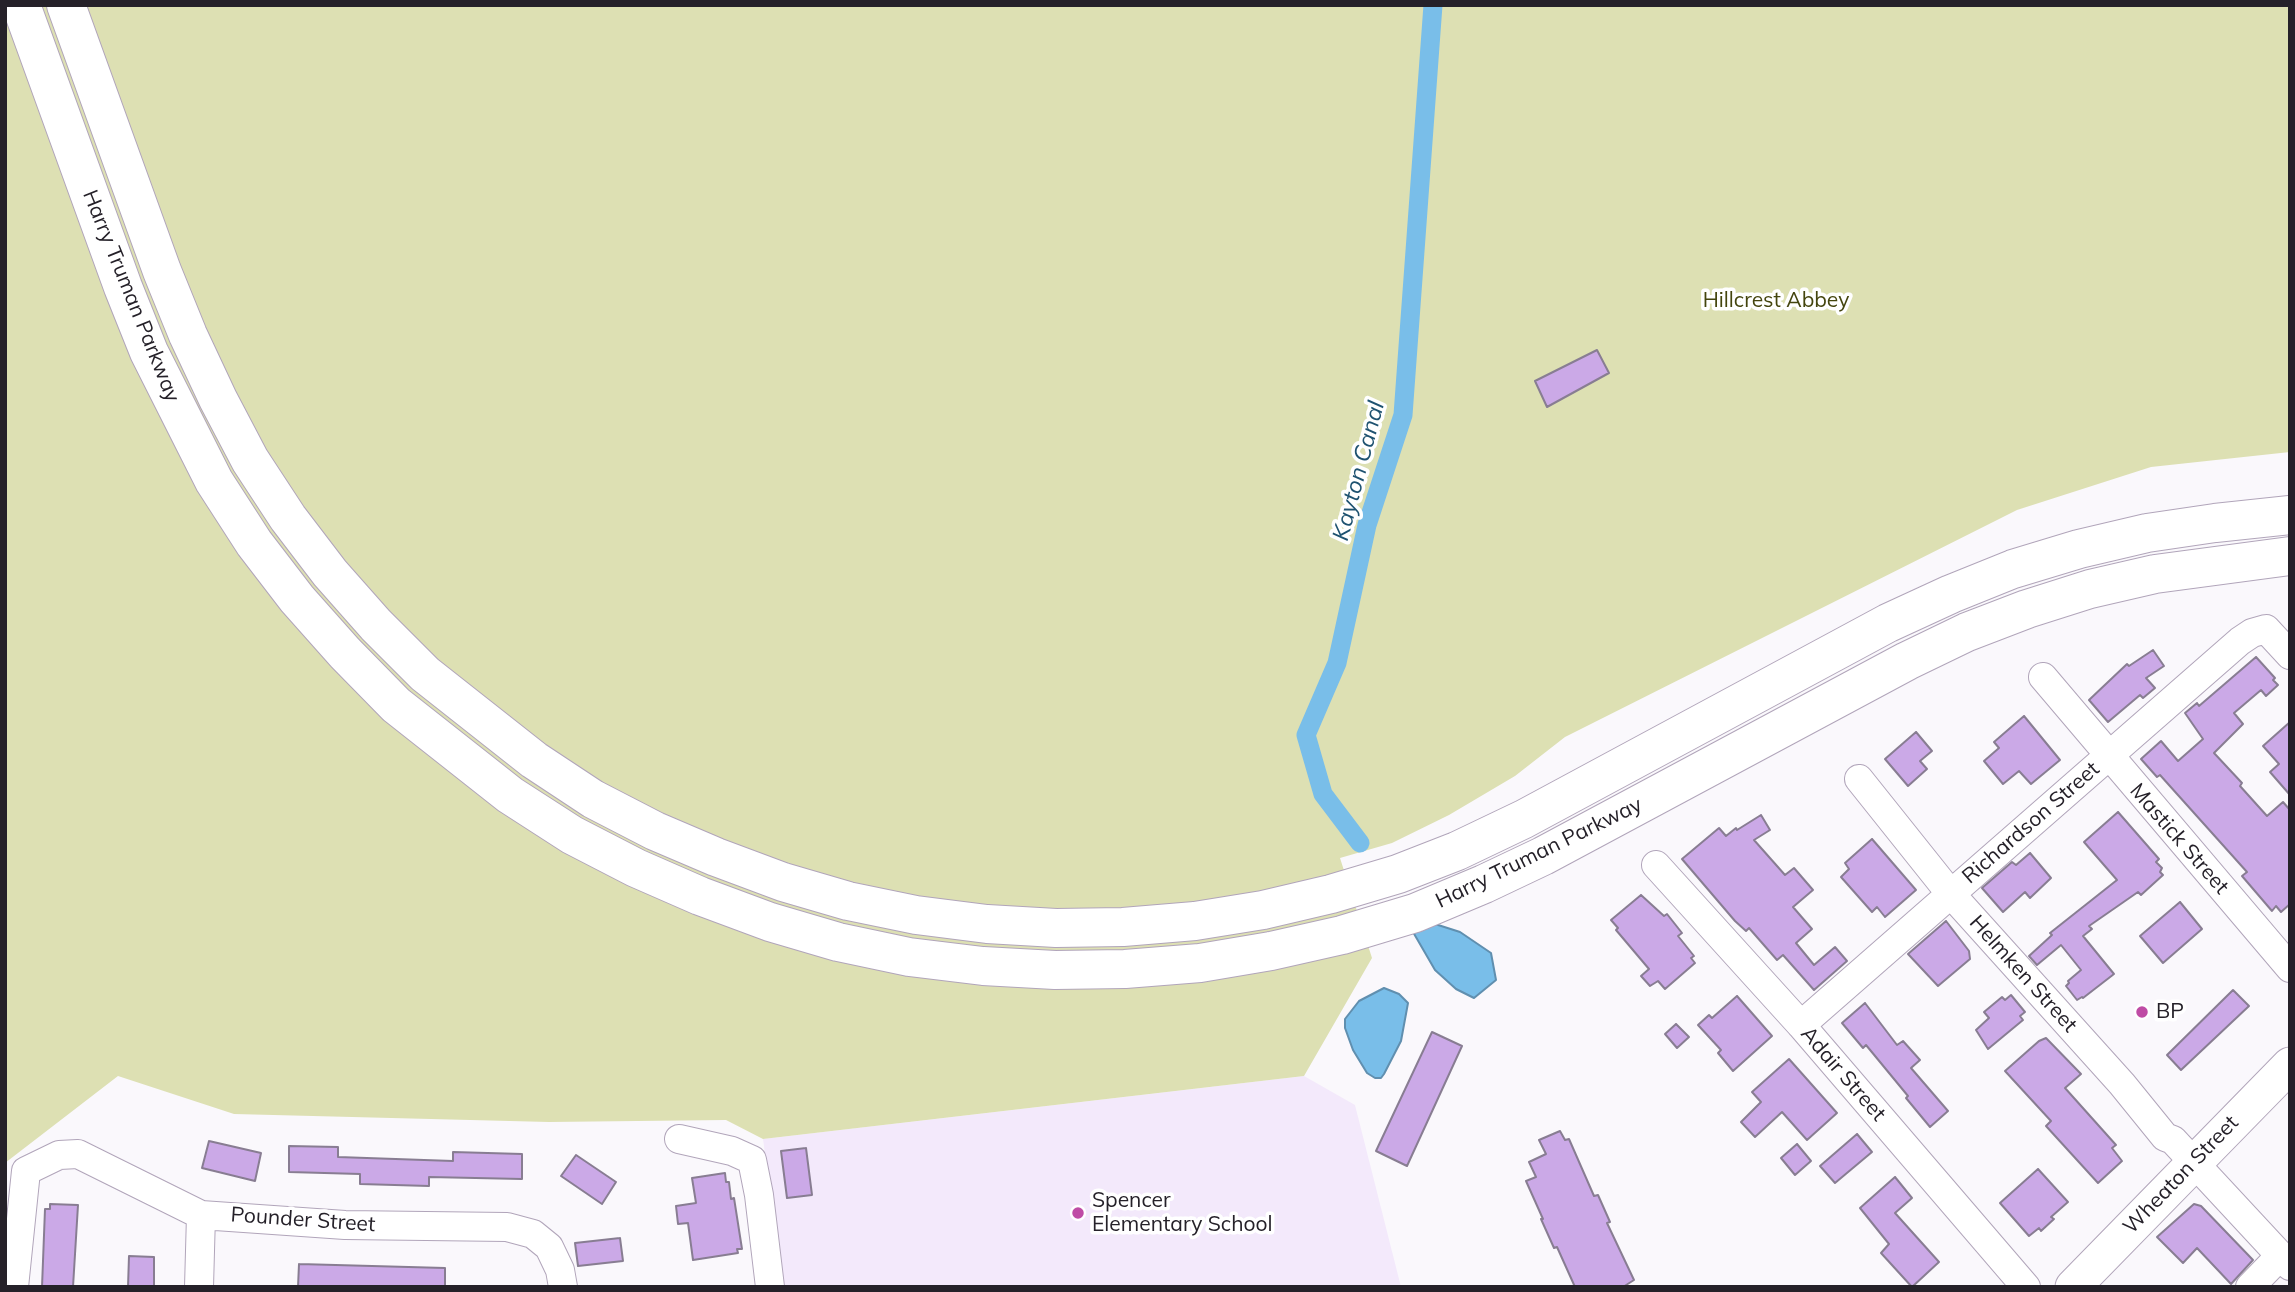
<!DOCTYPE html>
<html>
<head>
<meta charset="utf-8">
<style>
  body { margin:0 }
  #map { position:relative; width:2295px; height:1292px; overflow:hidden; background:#faf8fc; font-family:Mulish,sans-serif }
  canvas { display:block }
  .frame { position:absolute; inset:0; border:7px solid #252129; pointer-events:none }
</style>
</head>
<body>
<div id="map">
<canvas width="2295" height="1292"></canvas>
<div class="frame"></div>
</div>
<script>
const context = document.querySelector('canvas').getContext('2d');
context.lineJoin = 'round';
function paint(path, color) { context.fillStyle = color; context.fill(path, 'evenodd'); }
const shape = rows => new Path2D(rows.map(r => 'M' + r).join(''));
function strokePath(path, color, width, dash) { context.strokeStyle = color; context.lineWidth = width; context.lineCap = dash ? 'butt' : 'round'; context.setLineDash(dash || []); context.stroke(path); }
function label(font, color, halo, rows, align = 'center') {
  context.font = font + ' Mulish,sans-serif'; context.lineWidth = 7; context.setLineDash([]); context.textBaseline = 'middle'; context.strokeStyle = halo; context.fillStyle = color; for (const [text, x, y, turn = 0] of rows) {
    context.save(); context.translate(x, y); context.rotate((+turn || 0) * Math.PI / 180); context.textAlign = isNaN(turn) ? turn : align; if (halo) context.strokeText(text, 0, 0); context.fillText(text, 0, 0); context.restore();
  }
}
paint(shape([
  [1304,1076,1355,1105,1401,1287,783,1287,763,1139]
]), '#f3e9fb');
paint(shape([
  [5,5,2290,5,2290,452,2151,467,2017,510,1565,737,1515,776,1449,815,1392,843,1340,858,1372,958,1304,1076,763,1139,726,1120,549,1122,234,1114,118,1076,5,1163]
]), '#dde0b3');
const water = shape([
  [1435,924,1460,932,1491,953,1496,980,1474,998,1456,989,1435,970,1413,932,1435,924],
  [1384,988,1399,994,1408,1003,1401,1041,1384,1074,1381,1078,1375,1078,1367,1073,1353,1050,1345,1028,1345,1019,1359,1001,1384,988]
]);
paint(water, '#79bee9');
strokePath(water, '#608faf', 2);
strokePath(shape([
  [1360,843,1323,794,1306,735,1337,663,1367,525,1403,415,1433,5]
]), '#79bee9', 19);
const building = shape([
  [1597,350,1609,373,1547,407,1535,381,1597,350],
  [2153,650,2164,666,2146,678,2155,688,2143,698,2140,695,2108,722,2089,700,2127,664,2129,666,2153,650],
  [2256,657,2275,678,2273,680,2278,685,2266,696,2261,690,2234,713,2243,724,2214,753,2242,783,2240,786,2267,816,2283,802,2290,810,2290,904,2281,912,2276,906,2272,911,2242,876,2247,872,2160,775,2157,777,2141,759,2161,741,2178,761,2203,739,2185,713,2197,703,2199,706,2256,657],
  [2024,716,2060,760,2031,784,2019,771,2003,784,1984,761,1999,748,1994,742,2024,716],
  [2290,722,2290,795,2270,772,2279,764,2263,746,2290,722],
  [1916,732,1932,751,1920,761,1927,769,1908,786,1885,759,1916,732],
  [2118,812,2159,859,2156,862,2162,868,2160,872,2163,875,2141,895,2138,892,2089,926,2092,929,2083,936,2114,974,2083,998,2082,997,2077,1000,2066,986,2069,983,2068,981,2081,970,2061,945,2037,965,2029,956,2052,935,2050,933,2117,880,2084,842,2118,812],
  [1761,815,1770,830,1754,840,1785,875,1794,868,1813,890,1793,907,1812,929,1796,943,1814,965,1835,947,1847,961,1814,990,1783,955,1777,960,1749,928,1746,931,1735,921,1682,859,1719,828,1726,836,1736,828,1737,830,1761,815],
  [1872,839,1916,890,1885,917,1877,907,1872,912,1841,877,1849,869,1845,863,1872,839],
  [2030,853,2051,878,2030,898,2025,892,2003,912,1982,888,2012,862,2016,865,2030,853],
  [1641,895,1664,916,1667,914,1682,933,1678,936,1694,956,1691,958,1695,963,1665,989,1658,981,1650,986,1641,976,1649,969,1616,930,1618,928,1611,920,1641,895],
  [2180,902,2202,929,2163,963,2140,936,2180,902],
  [1946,921,1969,951,1970,959,1938,986,1908,954,1946,921],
  [2233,990,2249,1006,2181,1070,2167,1055,2233,990],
  [2011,995,2025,1012,2020,1016,2023,1020,1988,1049,1976,1030,1989,1018,1984,1012,2002,997,2005,1000,2011,995],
  [1737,996,1772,1036,1733,1071,1718,1053,1721,1050,1698,1025,1709,1015,1712,1018,1737,996],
  [1865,1003,1897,1045,1903,1041,1920,1060,1911,1068,1948,1111,1930,1127,1906,1098,1908,1096,1866,1045,1863,1048,1842,1023,1865,1003],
  [1676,1024,1689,1037,1677,1048,1665,1034,1676,1024],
  [1432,1032,1462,1046,1407,1166,1376,1151,1432,1032],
  [2046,1038,2081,1074,2065,1088,2116,1145,2112,1148,2122,1161,2098,1183,2046,1126,2051,1121,2005,1071,2039,1041,2046,1038],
  [1789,1059,1837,1113,1807,1140,1782,1112,1755,1137,1741,1122,1761,1102,1752,1092,1789,1059],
  [1560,1131,1565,1140,1569,1139,1594,1196,1598,1195,1610,1222,1607,1223,1634,1280,1623,1287,1575,1287,1557,1247,1554,1248,1541,1219,1543,1219,1526,1181,1536,1177,1529,1162,1546,1154,1539,1140,1560,1131],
  [1857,1134,1872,1152,1835,1183,1820,1166,1857,1134],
  [209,1141,261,1153,255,1181,202,1168,209,1141],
  [1797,1144,1811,1161,1795,1175,1781,1158,1797,1144],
  [289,1146,338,1147,338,1157,453,1161,453,1152,522,1154,522,1179,429,1177,429,1186,360,1184,360,1174,289,1172,289,1146],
  [806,1148,812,1195,787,1198,781,1151,806,1148],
  [576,1155,616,1182,602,1204,561,1176,576,1155],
  [2038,1169,2068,1202,2051,1217,2054,1219,2041,1231,2039,1228,2029,1236,2000,1203,2038,1169],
  [725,1173,726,1182,729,1182,731,1199,734,1198,742,1249,737,1249,738,1253,693,1260,688,1223,678,1224,676,1206,696,1203,692,1178,725,1173],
  [1895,1177,1912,1198,1895,1213,1939,1262,1912,1287,1881,1253,1889,1244,1860,1208,1895,1177],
  [50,1204,78,1205,73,1287,42,1287,45,1209,50,1209,50,1204],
  [2194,1204,2201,1206,2253,1260,2231,1284,2197,1248,2183,1263,2157,1237,2194,1204],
  [620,1238,623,1261,578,1266,575,1243,620,1238],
  [129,1256,154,1257,154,1287,128,1287,129,1256],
  [299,1264,445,1268,445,1287,298,1287,299,1264]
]);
paint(building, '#cba9e7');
strokePath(building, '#887d92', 2);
const minor = shape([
  [2043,677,2290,968],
  [1859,779,1950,893,2122,1084,2165,1137,2173,1140,2290,1266],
  [1656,865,1801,1025,2026,1287],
  [1801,1025,2240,641,2252,633,2266,629,2290,655],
  [679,1139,732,1151,752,1160,759,1195,770,1287],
  [14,1287,26,1171,59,1155,78,1154,201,1215,345,1225,507,1227,533,1234,549,1247,560,1270,563,1287],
  [199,1287,201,1215],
  [2250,1287,2280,1256]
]);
const major = shape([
  [2073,1287,2290,1065]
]);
const highway = shape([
  [21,5,123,287,149,352,214,481,254,543,297,599,345,653,396,705,510,795,572,835,636,868,700,896,770,922,838,942,909,957,983,966,1055,970,1125,969,1200,963,1271,951,1342,935,1415,913,1484,884,1543,856,1907,661,1967,632,2027,609,2090,589,2155,574,2290,556],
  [66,5,162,271,188,335,218,399,250,460,288,518,330,573,376,625,425,674,534,760,593,799,655,831,716,857,783,882,848,901,916,915,987,924,1056,928,1123,927,1195,921,1263,910,1331,894,1398,874,1457,851,1524,819,1888,623,1951,594,2013,569,2079,549,2147,533,2215,523,2290,515]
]);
strokePath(minor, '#b1a5ba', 30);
strokePath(major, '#b1a5ba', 37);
strokePath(highway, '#b1a5ba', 40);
strokePath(minor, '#fff', 28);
strokePath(major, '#fff', 35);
strokePath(highway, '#fff', 38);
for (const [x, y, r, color] of [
  [2142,1012,7,"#bf4ca5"],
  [1078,1213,7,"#bf4ca5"]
]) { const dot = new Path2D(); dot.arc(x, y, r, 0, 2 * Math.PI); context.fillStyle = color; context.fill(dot); strokePath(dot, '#fff', 2.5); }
label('21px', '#252129', '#fff', [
  ["Harry Truman Parkway",131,296,68],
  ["Richardson Street",2031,823,-41],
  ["Mastick Street",2179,839,49],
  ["Harry Truman Parkway",1539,853,-26],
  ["Helmken Street",2023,974,48],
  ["Adair Street",1843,1074,49],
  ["Wheaton Street",2181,1175,-46],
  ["Pounder Street",303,1220,4]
]);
label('21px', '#44450e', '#fff', [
  ["Hillcrest Abbey",1776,301]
]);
label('21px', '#252129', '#fff', [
  ["BP",2156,1012],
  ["Spencer",1092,1201],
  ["Elementary School",1092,1225]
], 'left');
label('italic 23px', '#1e5270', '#fff', [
  ["Kayton Canal",1359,471,-75]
]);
</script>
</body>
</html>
